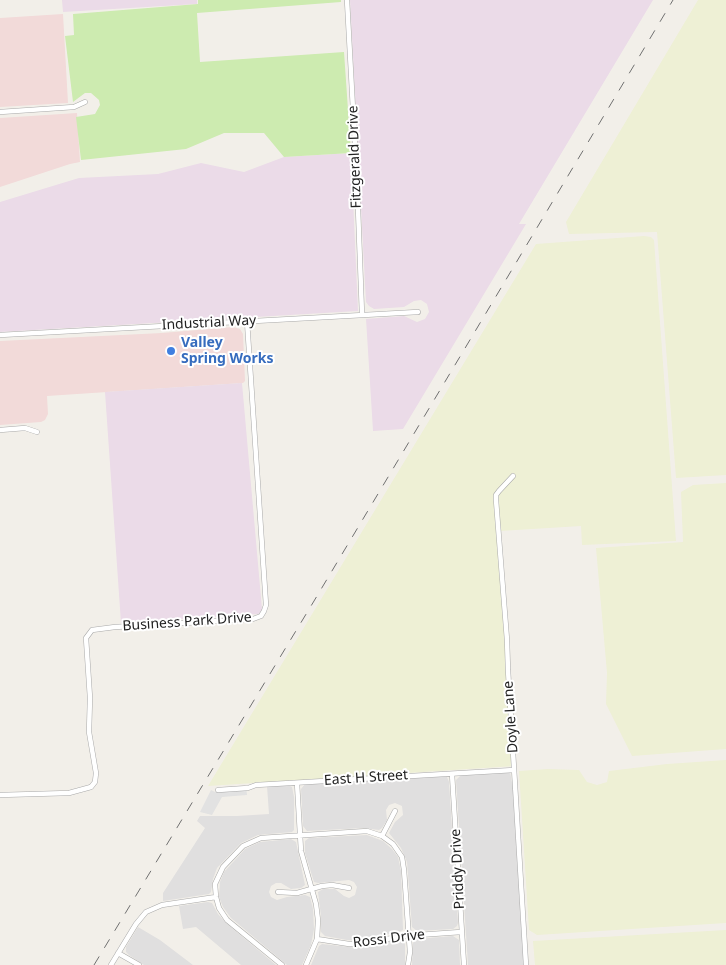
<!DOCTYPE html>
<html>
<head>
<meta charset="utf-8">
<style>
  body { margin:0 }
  canvas { display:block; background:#f2efe9 }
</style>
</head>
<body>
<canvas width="726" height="965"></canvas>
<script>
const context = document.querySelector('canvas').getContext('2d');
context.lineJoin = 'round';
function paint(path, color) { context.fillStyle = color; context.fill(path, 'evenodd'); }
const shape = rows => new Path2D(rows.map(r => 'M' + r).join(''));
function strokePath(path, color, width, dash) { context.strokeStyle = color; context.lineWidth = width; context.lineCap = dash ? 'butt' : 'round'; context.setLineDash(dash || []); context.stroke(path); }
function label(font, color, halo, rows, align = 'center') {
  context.font = font + ' "Noto Sans",sans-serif'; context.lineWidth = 4; context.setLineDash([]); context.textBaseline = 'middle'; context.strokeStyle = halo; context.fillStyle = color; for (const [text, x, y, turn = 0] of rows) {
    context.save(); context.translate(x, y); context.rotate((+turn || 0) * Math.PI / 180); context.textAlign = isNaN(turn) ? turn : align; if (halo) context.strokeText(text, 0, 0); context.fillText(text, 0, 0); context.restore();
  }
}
paint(shape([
  [510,772,515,798,525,965,468,965,456,780,461,775],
  [443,776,447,777,449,782,458,923,457,926,453,929,417,931,412,927,407,862,401,848,389,833,395,822,403,815,402,806,395,803,389,805,386,810,387,820,382,828,379,830,363,828,307,831,303,826,301,789,305,784],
  [288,785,292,787,294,797,294,830,292,832,258,835,241,843,217,868,213,879,211,892,209,894,163,901,163,893,205,828,197,821,200,816,237,816,269,814,267,786],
  [367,835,383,841,392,849,398,857,401,871,403,930,399,932,361,940,347,940,325,936,321,932,321,916,318,892,323,889,335,889,344,896,349,898,355,895,357,887,354,882,349,880,318,883,314,882,305,853,305,841,309,838],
  [291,839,296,842,305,885,301,888,291,889,281,883,276,883,271,886,269,892,271,897,277,900,287,897,305,895,310,897,313,909,314,929,311,945,302,965,287,965,231,918,223,907,219,897,220,882,224,872,245,849,260,842],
  [208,902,212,903,218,914,226,923,276,965,241,965,196,927,183,929,179,906],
  [138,927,160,940,193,965,144,965,129,955,126,952,126,947],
  [453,936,459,940,460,965,412,965,413,943,416,939],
  [400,939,405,944,405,965,311,965,319,946,322,944,359,948]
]), '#e0dfdf');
paint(shape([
  [63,14,68,103,0,107,0,18],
  [77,113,80,162,70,164,0,187,0,118],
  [233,327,240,329,243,334,245,381,243,383,47,396,48,414,45,420,41,422,0,425,0,341,162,333]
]), '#f2dad9');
paint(shape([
  [62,0,197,0,197,4,63,12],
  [350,0,653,0,519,224,526,224,403,429,373,431,366,319,404,316,417,322,425,319,429,312,427,304,421,300,414,301,404,307,374,309,369,306,366,302],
  [351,153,358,311,0,332,0,202,79,178,158,174,201,163,244,172,284,157],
  [242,383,262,609,259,614,121,623,105,392]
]), '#ebdbe8');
paint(shape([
  [698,0,726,0,726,475,676,478,657,232,569,234,566,222],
  [644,236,651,237,654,240,676,541,582,545,581,526,500,531,515,766,208,786,536,244],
  [726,483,726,749,632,756,606,704,607,673,596,548,683,542,681,492,693,485],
  [726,760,726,923,537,935,529,930,519,771,548,769,579,770,587,782,597,785,607,782,609,771,667,764],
  [726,930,726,965,535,965,533,941]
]), '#eef0d5');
paint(shape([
  [198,0,341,0,341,2,197,13,200,62,344,52,351,153,284,157,264,133,224,133,186,149,81,160,76,117,95,114,100,105,99,100,91,93,85,93,73,102,65,36,74,35,73,14,198,4]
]), '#cdebb0');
paint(shape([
  [246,786,247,795,222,797,212,815,200,812,211,790,215,792,228,787]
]), '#e2e2e2');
const street = shape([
  [347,0,357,182,362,314],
  [0,112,74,107,85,102],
  [0,335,418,312],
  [0,430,25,428,37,432],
  [513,476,499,491,496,495,496,500,507,640,508,670,526,965],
  [452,774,464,965],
  [297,783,301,851,316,904,318,920,317,939,306,965],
  [218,790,248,788,256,785,514,770],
  [0,795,69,793,91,787,95,782,96,773,89,732,90,698,86,638,92,630,115,627,253,619,261,616,264,611,266,605,247,321],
  [382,836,395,811],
  [278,892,297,893,322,886,332,885,349,888],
  [317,939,349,944,358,944,404,936,461,932],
  [118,953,139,965],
  [111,965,136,924,146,912,162,905,216,897],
  [282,965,227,920,219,908,216,897,215,884,223,867,243,846,261,838,367,831,382,836,393,844,402,857,404,870,410,952,408,965]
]);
strokePath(street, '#a9a9a9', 5.5);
strokePath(street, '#fff', 4.5);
strokePath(shape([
  [94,965,314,601,673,0]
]), '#707070', 1, [10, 10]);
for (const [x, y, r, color] of [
  [171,351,5,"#3f7fe0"]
]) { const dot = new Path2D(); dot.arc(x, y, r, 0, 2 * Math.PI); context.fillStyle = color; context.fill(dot); strokePath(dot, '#fff', 2); }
label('14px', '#222', '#fff', [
  ["Fitzgerald Drive",355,157,-92],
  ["Industrial Way",209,323,-3],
  ["Business Park Drive",187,622,-4],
  ["Doyle Lane",511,717,-94],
  ["East H Street",366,778,-4],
  ["Priddy Drive",458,869,-93],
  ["Rossi Drive",389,939,-7]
]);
label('bold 14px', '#366cbe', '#fff', [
  ["Valley",181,343],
  ["Spring Works",181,359]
], 'left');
</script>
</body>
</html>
